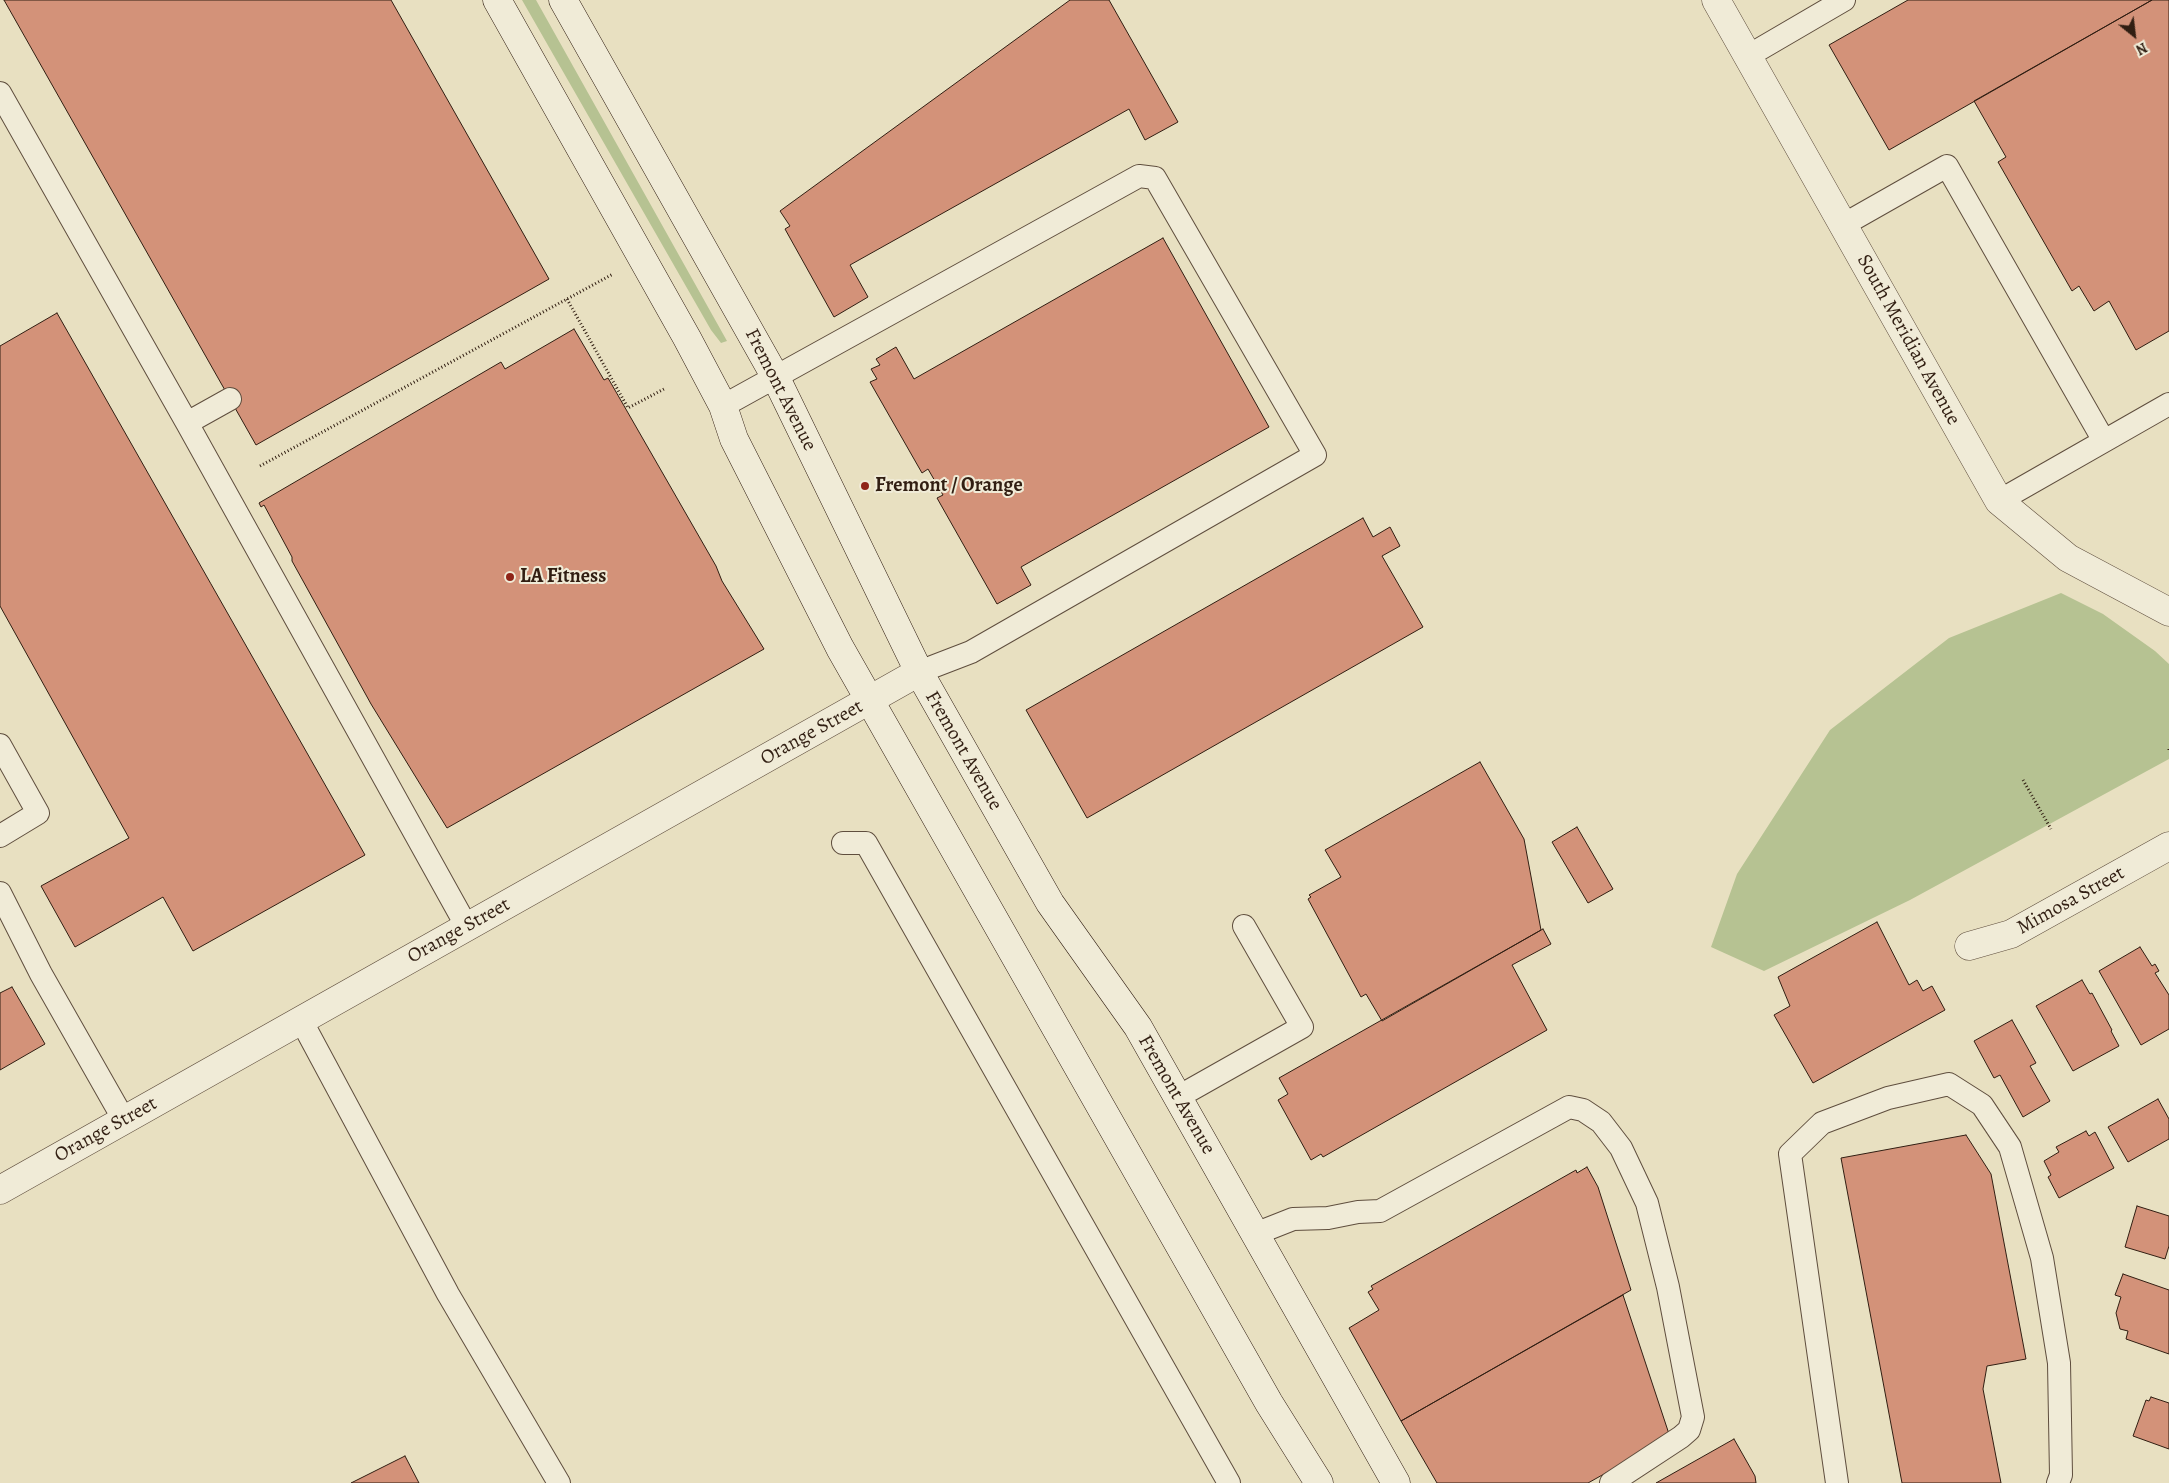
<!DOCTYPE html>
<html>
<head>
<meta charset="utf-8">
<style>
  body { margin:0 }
  #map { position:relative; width:2169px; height:1483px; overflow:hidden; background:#e8e0c1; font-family:Alegreya,serif }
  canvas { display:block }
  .north { position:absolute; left:2109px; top:10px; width:50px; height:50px; -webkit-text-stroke:4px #f0ebd7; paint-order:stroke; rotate:151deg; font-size:14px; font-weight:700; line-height:20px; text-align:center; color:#311e12 }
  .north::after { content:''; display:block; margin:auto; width:18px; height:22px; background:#311e12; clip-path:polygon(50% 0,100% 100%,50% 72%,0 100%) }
</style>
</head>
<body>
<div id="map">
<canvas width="2169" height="1483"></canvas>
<div class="north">N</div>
</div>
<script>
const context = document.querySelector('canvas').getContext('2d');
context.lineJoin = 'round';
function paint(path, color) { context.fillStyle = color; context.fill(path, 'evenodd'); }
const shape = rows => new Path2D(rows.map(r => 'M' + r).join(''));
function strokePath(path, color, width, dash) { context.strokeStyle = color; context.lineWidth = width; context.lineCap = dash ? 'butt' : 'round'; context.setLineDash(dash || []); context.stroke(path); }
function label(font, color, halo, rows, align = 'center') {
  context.font = font + ' Alegreya,serif'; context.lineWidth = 4; context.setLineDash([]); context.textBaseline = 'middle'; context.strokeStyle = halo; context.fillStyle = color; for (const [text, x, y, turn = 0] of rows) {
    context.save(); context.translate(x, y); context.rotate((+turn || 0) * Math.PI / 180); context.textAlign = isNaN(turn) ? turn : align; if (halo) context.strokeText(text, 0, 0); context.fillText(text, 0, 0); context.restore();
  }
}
paint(shape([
  [522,0,536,0,727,341,721,343,711,330],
  [2061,593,2103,614,2155,651,2169,664,2169,759,1910,900,1764,971,1711,947,1737,874,1830,730,1949,638]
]), '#b6c292');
const building = shape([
  [4,0,391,0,549,279,256,445,4,0],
  [1070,0,1109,0,1178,122,1145,140,1129,109,850,265,868,297,834,317,785,229,790,226,780,211,1070,0],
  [1908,0,2152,0,1889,150,1829,45,1908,0],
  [2152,0,2169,0,2169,331,2136,350,2109,301,2094,311,2079,286,2072,291,1998,162,2006,157,1974,101,2152,0],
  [1163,238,1269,427,1021,567,1031,585,997,604,937,498,943,495,928,469,922,473,870,382,877,379,871,369,880,365,876,359,896,347,914,379,1163,238],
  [57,313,365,855,193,951,163,897,75,947,41,886,129,838,0,606,0,346,57,313],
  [574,329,604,380,608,378,716,566,722,581,764,649,447,828,371,704,292,561,292,557,264,505,261,507,259,503,501,362,505,369,574,329],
  [1363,518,1373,537,1390,527,1400,546,1382,556,1423,627,1087,818,1026,710,1363,518],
  [1480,762,1524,839,1541,930,1382,1021,1366,994,1361,997,1308,899,1311,897,1309,895,1341,877,1325,850,1480,762],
  [1577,827,1613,889,1588,903,1552,842,1577,827],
  [1877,922,1909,985,1917,980,1923,991,1932,986,1945,1010,1813,1083,1774,1015,1790,1006,1778,977,1877,922],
  [1543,929,1551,944,1512,965,1547,1030,1323,1157,1321,1154,1311,1160,1278,1100,1288,1094,1279,1078,1543,929],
  [2140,947,2152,966,2155,964,2159,971,2155,973,2169,995,2169,1029,2141,1045,2099,971,2140,947],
  [2082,980,2090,994,2092,993,2112,1030,2111,1031,2119,1046,2073,1071,2036,1006,2082,980],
  [12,987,45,1044,0,1070,0,993,12,987],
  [2012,1020,2036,1063,2030,1066,2050,1101,2023,1117,2000,1075,1994,1078,1974,1041,2012,1020],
  [2158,1099,2169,1119,2169,1139,2128,1162,2108,1127,2158,1099],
  [2086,1131,2089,1136,2095,1132,2114,1168,2059,1198,2048,1177,2051,1175,2044,1161,2059,1152,2056,1147,2086,1131],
  [1966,1135,1991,1174,2026,1359,1987,1366,1983,1389,2001,1483,1902,1483,1841,1158,1966,1135],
  [1587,1167,1598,1187,1631,1290,1401,1421,1349,1328,1379,1310,1368,1292,1373,1289,1371,1286,1576,1170,1577,1173,1587,1167],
  [2137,1206,2169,1216,2169,1246,2165,1259,2125,1247,2137,1206],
  [2123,1274,2169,1290,2169,1354,2126,1339,2128,1331,2120,1329,2116,1313,2121,1297,2115,1295,2123,1274],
  [1623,1295,1670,1437,1588,1483,1437,1483,1401,1421,1623,1295],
  [2151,1397,2169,1403,2169,1449,2133,1436,2146,1400,2149,1401,2151,1397],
  [1734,1439,1755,1476,1756,1483,1656,1483,1734,1439],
  [405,1456,419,1483,351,1483,405,1456]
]);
paint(building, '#d39279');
strokePath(building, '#311e12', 1);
const lane = shape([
  [1748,56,1844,0],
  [0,93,187,423,467,927],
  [1843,225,1947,166,2104,441],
  [723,406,1139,176,1155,178,1315,455,971,652,919,672],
  [187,423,230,399],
  [1999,501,2169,404],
  [0,745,38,813,0,836],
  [843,843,866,843,1229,1483],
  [0,893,41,974,124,1120],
  [301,1020,448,1294,559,1483],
  [1178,1097,1302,1027,1244,926],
  [1255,1234,1293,1219,1328,1218,1358,1212,1380,1211,1569,1107,1583,1110,1601,1122,1621,1148,1647,1203,1668,1287,1693,1417,1689,1430,1681,1437,1611,1483],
  [1837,1483,1790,1154,1822,1123,1888,1098,1949,1084,1982,1105,2010,1147,2042,1258,2059,1363,2061,1475,2058,1483]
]);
const street = shape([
  [1716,0,1999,501,2068,558,2169,612],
  [1969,946,2011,934,2169,846],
  [0,1190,919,672]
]);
const secondary = shape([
  [497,0,687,338,723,406,734,439,840,648,1269,1403,1319,1483],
  [563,0,776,378,919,672,1050,903,1138,1027,1396,1483]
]);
strokePath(lane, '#5f4e3e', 24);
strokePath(street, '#5f4e3e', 29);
strokePath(secondary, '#311e12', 29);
strokePath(shape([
  [567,299,628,408,664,389],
  [260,466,613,274],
  [2169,749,2169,751],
  [2023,780,2051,829]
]), '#311e12', 3, [1, 2.5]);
strokePath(lane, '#f0ebd7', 22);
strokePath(street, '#f0ebd7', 28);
strokePath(secondary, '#f0ebd7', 28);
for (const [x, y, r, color] of [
  [865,486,5,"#8f2418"],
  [510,577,5,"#8f2418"]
]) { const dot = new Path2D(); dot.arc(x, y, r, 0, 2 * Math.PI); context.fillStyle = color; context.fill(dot); strokePath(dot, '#f0ebd7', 2); }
label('20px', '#311e12', '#f0ebd7', [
  ["South Meridian Avenue",1908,340,61],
  ["Fremont Avenue",780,390,63],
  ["Orange Street",812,733,-29],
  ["Fremont Avenue",963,751,60],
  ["Mimosa Street",2071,901,-29],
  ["Orange Street",459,931,-29],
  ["Fremont Avenue",1176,1095,60],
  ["Orange Street",106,1130,-29]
]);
label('bold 20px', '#311e12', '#f0ebd7', [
  ["Fremont / Orange",875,486],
  ["LA Fitness",520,577]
], 'left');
</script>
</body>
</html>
